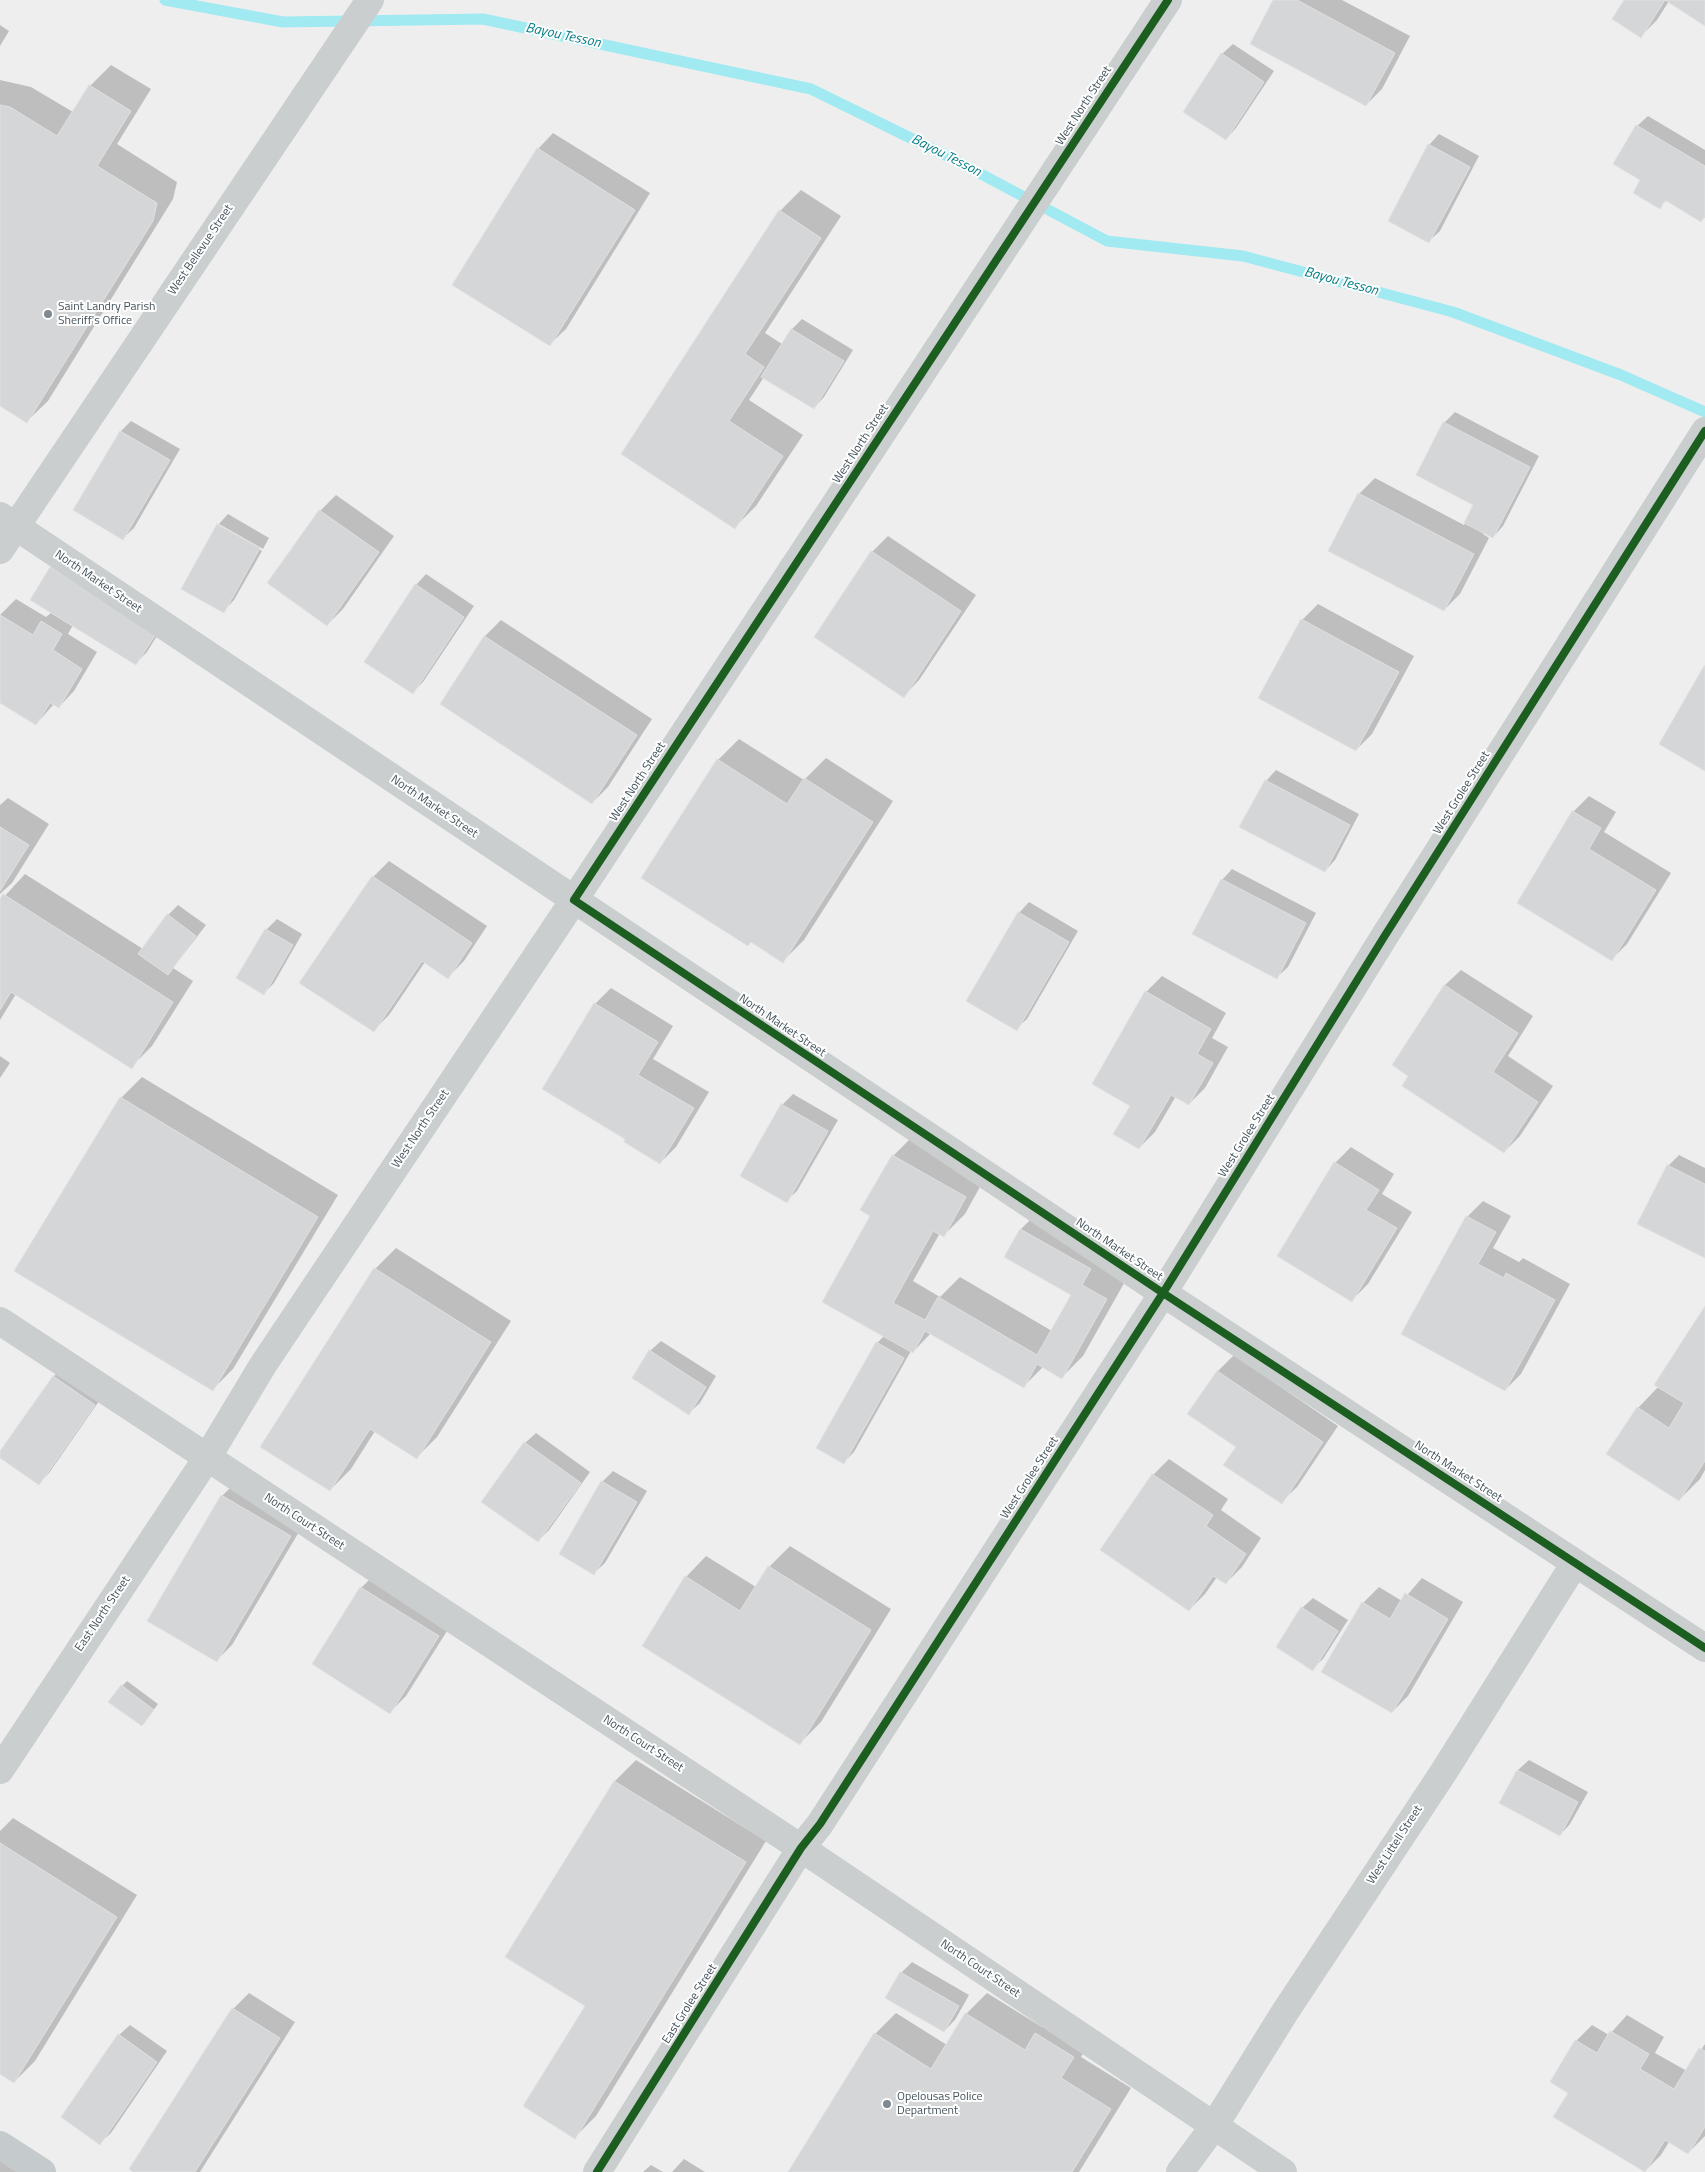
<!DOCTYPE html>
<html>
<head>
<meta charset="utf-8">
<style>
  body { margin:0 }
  canvas { display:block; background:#efeeee }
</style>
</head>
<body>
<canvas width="1705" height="2172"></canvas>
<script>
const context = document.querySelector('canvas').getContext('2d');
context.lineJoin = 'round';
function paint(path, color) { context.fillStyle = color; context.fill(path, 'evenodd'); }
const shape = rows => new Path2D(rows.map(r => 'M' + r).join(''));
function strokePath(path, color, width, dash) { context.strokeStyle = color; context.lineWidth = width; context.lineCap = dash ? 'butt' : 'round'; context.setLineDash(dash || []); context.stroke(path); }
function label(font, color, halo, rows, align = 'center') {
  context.font = font + ' "Titillium Web",sans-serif'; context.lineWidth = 4; context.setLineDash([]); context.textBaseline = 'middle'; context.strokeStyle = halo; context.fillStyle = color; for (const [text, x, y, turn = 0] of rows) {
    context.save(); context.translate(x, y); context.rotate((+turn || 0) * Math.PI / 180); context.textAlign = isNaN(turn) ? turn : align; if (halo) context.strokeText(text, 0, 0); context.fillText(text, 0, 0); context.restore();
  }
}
paint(shape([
  [1275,0,1342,0,1410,36,1382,89,1366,105],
  [1625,0,1705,0,1705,24,1669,1,1657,20,1641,36],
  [0,25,9,31,0,46],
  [1233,44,1274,71,1236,128,1226,139,1222,54],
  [111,65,151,89,117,144,177,182,173,199,48,401,27,421,0,405,0,80,31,87,73,112,90,86],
  [1648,116,1705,150,1705,217,1701,221,1667,200,1659,207,1642,180,1637,126],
  [553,133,650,193,566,329,550,344,538,149],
  [1439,134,1479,156,1440,231,1429,241,1429,145],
  [801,190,841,216,765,333,782,344,792,329,802,319,853,350,824,397,814,408,764,377,749,400,803,435,756,506,735,527,622,454,780,211],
  [1455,412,1539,456,1503,526,1493,537,1484,532,1483,534,1489,538,1460,594,1444,610,1359,494,1375,478,1464,525,1475,504,1444,423],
  [131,421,180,449,134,528,123,538,121,431],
  [336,495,394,536,343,609,327,625,269,583,320,511],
  [228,514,269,538,263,549,219,524,219,527,262,551,234,600,224,611,218,525],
  [888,536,976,595,919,680,904,696,815,637,872,552],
  [61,558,166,621,147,652,136,663,73,625,68,634,97,652,74,691,59,707,54,704,36,724,0,702,0,615,16,599,46,617,52,612,51,568],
  [426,574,474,606,423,682,412,693,416,585],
  [1318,604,1414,656,1372,734,1356,750,1302,620],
  [501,620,652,719,608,787,592,803,441,704,485,636],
  [739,739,804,780,826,758,893,801,804,940,783,961,643,878,718,760],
  [1276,770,1359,814,1335,860,1325,871,1266,781],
  [1589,796,1616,812,1604,832,1671,873,1627,944,1611,960,1573,812],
  [8,798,49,824,12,883,0,894,0,805],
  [389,861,487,926,464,961,448,977,425,962,389,1015,373,1031,373,877],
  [1232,869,1316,913,1288,967,1277,977,1222,880],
  [25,874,143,949,168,915,178,905,206,925,173,968,193,981,152,1046,131,1067,16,994,0,1020,0,901],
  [1029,902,1078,931,1027,1019,1016,1029,1019,913],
  [277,919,302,934,274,983,264,993,266,930],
  [1461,970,1533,1016,1508,1056,1553,1086,1520,1136,1504,1152,1410,1076,1393,1065,1445,985],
  [1162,976,1226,1013,1212,1038,1228,1047,1205,1088,1189,1104,1176,1096,1155,1132,1139,1148,1132,1105,1093,1083,1146,992],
  [611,988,673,1026,653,1059,709,1092,676,1147,660,1163,627,1139,595,1004],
  [0,1056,10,1063,0,1078],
  [142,1077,338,1195,233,1369,212,1390,121,1098],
  [793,1094,838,1120,797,1191,786,1201,741,1175,782,1105],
  [914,1135,986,1176,965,1214,944,1235,940,1233,913,1281,940,1297,960,1277,1052,1331,1073,1295,1006,1256,1021,1229,1042,1208,1127,1278,1083,1356,1062,1377,1043,1367,1024,1386,931,1333,913,1352,911,1351,854,1452,843,1463,818,1448,877,1343,884,1336,872,1216,893,1156],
  [1351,1147,1394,1174,1382,1194,1412,1212,1368,1284,1352,1300,1335,1163],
  [1679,1155,1705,1168,1705,1257,1668,1166],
  [1483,1201,1511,1216,1493,1248,1519,1262,1523,1258,1570,1284,1521,1374,1505,1390,1467,1217],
  [396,1248,511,1321,437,1437,416,1458,375,1431,351,1469,330,1490,262,1446,375,1269],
  [1705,1308,1705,1470,1700,1479,1679,1500,1638,1408,1659,1386],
  [661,1341,716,1376,700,1403,689,1413,650,1351],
  [1234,1355,1338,1426,1297,1487,1281,1502,1238,1447,1189,1414,1218,1371],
  [64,1366,104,1394,49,1473,39,1483,0,1456,0,1453,53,1377],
  [536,1433,590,1472,549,1530,538,1541,525,1443],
  [1169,1459,1228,1499,1221,1510,1261,1538,1242,1567,1226,1583,1217,1577,1205,1594,1189,1610,1102,1549,1153,1475],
  [613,1471,647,1491,605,1563,594,1573,561,1553,602,1482],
  [238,1480,306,1520,232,1645,216,1661,149,1620,222,1496],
  [790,1546,891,1609,821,1722,800,1743,686,1577,706,1556,756,1587,769,1567],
  [377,1572,454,1620,406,1696,390,1712,361,1588],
  [1422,1578,1463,1602,1408,1696,1392,1712,1363,1603,1379,1587,1402,1601],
  [1313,1598,1348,1620,1323,1659,1312,1669,1302,1608],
  [127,1681,158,1704,146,1720,122,1686],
  [636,1760,766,1841,596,2116,575,2137,587,2006,507,1956,615,1781],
  [1529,1760,1588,1792,1570,1824,1560,1835,1500,1803,1518,1770],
  [13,1818,137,1895,35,2061,14,2082,0,2073,0,1831],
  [912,1962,969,1995,955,2020,944,2031,901,1973],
  [249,1993,295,2022,200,2172,136,2172,233,2009],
  [987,1993,1042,2027,1057,2012,1094,2035,1081,2057,1131,2088,1079,2172,789,2172,875,2034,896,2013,947,2045,966,2014],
  [1627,2015,1664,2037,1655,2053,1687,2071,1705,2044,1705,2136,1688,2153,1669,2142,1661,2155,1645,2171,1569,2092,1576,2041,1592,2025,1609,2035],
  [130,2025,167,2051,111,2133,100,2143,119,2035],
  [0,2154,39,2172,0,2172],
  [684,2159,705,2172,672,2172],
  [651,2165,663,2172,643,2172]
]), '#0003');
strokePath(shape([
  [165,0,283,22,483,19,811,89,949,157,1107,241,1243,256,1453,312,1621,375,1705,412]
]), '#a1eaf2', 11);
const building = shape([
  [1273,0,1297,0,1395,53,1366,106,1250,44,1273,0],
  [1624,0,1705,0,1705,26,1665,0,1641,38,1612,19,1624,0],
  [1221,53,1264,82,1226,140,1183,112,1221,53],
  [89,85,131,111,97,166,157,203,153,221,27,423,0,406,0,105,10,107,57,136,89,85],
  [1636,125,1705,166,1705,216,1701,222,1665,200,1660,209,1633,193,1640,180,1613,164,1636,125],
  [1428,144,1470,167,1429,243,1388,221,1428,144],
  [537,148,635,210,550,346,452,285,537,148],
  [779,210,821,238,745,354,764,367,729,421,783,456,735,529,621,454,779,210],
  [791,329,844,361,814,409,761,377,791,329],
  [1443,422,1530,467,1493,538,1464,523,1473,505,1416,475,1443,422],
  [120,431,170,460,123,540,73,510,120,431],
  [1358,493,1474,554,1444,611,1328,551,1358,493],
  [319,510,379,552,327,626,267,583,319,510],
  [217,524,260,548,224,613,181,589,217,524],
  [871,551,961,611,904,698,814,637,871,551],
  [50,567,157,632,136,665,30,600,50,567],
  [415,584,464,617,413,694,364,662,415,584],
  [0,615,33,635,41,621,62,634,53,650,82,669,59,708,50,703,36,725,0,703,0,615],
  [1301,619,1399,672,1356,751,1258,698,1301,619],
  [484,636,637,735,592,804,440,704,484,636],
  [1704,666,1705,666,1705,771,1659,744,1704,666],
  [717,759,787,804,804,778,873,822,783,963,751,942,748,946,641,878,717,759],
  [1265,780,1350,825,1325,872,1239,827,1265,780],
  [1572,811,1601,828,1589,849,1656,890,1612,961,1517,903,1572,811],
  [0,827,29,845,0,891,0,827],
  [372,876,472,943,448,979,422,961,374,1032,299,983,372,876],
  [1221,879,1306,923,1277,979,1192,934,1221,879],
  [3,894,173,1002,132,1069,11,992,0,1010,0,899,3,894],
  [1018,912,1069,942,1017,1031,966,1001,1018,912],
  [167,914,196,936,168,975,138,954,167,914],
  [265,929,293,945,264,995,236,978,265,929],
  [1444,985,1518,1033,1493,1072,1538,1102,1504,1153,1402,1086,1408,1076,1392,1065,1444,985],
  [1145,991,1211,1029,1197,1054,1213,1063,1189,1105,1171,1095,1139,1149,1113,1134,1130,1106,1092,1084,1145,991],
  [594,1003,658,1042,638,1075,694,1108,660,1164,624,1142,625,1139,542,1089,594,1003],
  [120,1097,318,1217,213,1391,14,1271,120,1097],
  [781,1104,828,1131,787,1203,740,1176,781,1104],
  [892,1155,966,1197,944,1237,933,1231,893,1303,925,1320,938,1297,1037,1355,1071,1295,1004,1257,1020,1229,1091,1269,1082,1285,1107,1299,1062,1379,1037,1364,1024,1388,925,1331,913,1353,822,1302,870,1216,860,1210,892,1155],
  [1334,1162,1379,1190,1366,1210,1397,1228,1352,1302,1277,1256,1334,1162],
  [1667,1165,1705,1184,1705,1258,1637,1224,1667,1165],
  [1466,1216,1496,1232,1478,1264,1504,1278,1506,1273,1555,1300,1505,1391,1401,1334,1466,1216],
  [374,1268,491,1342,417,1459,370,1429,330,1491,260,1447,374,1268],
  [1705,1306,1705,1461,1679,1501,1606,1454,1637,1407,1669,1428,1684,1403,1654,1385,1705,1306],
  [876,1342,904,1358,844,1464,816,1448,876,1342],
  [649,1350,706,1387,689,1415,632,1378,649,1350],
  [1217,1371,1323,1442,1282,1504,1223,1465,1236,1447,1187,1414,1217,1371],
  [53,1376,95,1405,39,1485,0,1458,0,1451,53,1376],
  [524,1442,581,1483,538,1542,481,1502,524,1442],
  [1152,1474,1213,1515,1206,1526,1246,1554,1226,1584,1213,1576,1189,1611,1100,1550,1152,1474],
  [601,1481,637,1502,594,1575,559,1554,601,1481],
  [221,1495,291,1536,217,1662,147,1621,221,1495],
  [768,1566,871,1630,800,1745,642,1646,685,1576,740,1611,768,1566],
  [360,1587,439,1636,390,1714,312,1664,360,1587],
  [1405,1593,1448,1619,1392,1713,1321,1672,1362,1602,1390,1619,1405,1593],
  [1301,1607,1338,1631,1313,1671,1276,1647,1301,1607],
  [121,1685,154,1710,142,1726,108,1702,121,1685],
  [1517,1770,1578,1802,1560,1836,1499,1803,1517,1770],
  [614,1781,746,1862,575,2139,523,2106,585,2006,505,1957,614,1781],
  [0,1843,117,1917,14,2083,0,2074,0,1843],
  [900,1972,959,2006,944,2032,885,1998,900,1972],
  [232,2008,280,2038,195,2172,133,2172,129,2169,232,2008],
  [965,2013,1025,2050,1035,2033,1074,2057,1061,2078,1111,2109,1072,2172,788,2172,874,2033,931,2069,965,2013],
  [1610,2031,1649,2054,1640,2069,1674,2089,1699,2048,1705,2051,1705,2127,1688,2154,1665,2140,1645,2172,1553,2117,1568,2093,1550,2082,1575,2040,1597,2053,1610,2031],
  [118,2034,157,2062,100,2145,61,2117,118,2034]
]);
paint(building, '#d4d6d7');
strokePath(building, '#e0e0e1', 1);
strokePath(shape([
  [0,516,1163,1293,1705,1648],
  [0,550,370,0],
  [0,1321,801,1848,1283,2172],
  [0,1770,207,1458,263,1365,574,900,1168,0],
  [597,2172,801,1848,820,1824,1163,1293,1384,937,1705,431],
  [1180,2172,1214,2126,1285,2012,1443,1773,1575,1563]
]), '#cacecf', 28);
strokePath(shape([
  [0,2145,42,2172]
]), '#c5cacd', 28);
strokePath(shape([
  [1168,0,574,900,1163,1293,1705,1648],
  [597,2172,801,1848,820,1824,1163,1293,1384,937,1705,431]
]), '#1b5e20', 8);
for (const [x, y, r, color] of [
  [48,314,5,"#80898f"],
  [887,2104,5,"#80898f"]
]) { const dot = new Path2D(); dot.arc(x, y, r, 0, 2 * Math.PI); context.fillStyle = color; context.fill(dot); strokePath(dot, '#fff', 2); }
label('12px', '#44535c', '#fff', [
  ["West North Street",1084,106,-57],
  ["West Bellevue Street",201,250,-56],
  ["West North Street",861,444,-57],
  ["North Market Street",98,582,34],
  ["West North Street",638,782,-57],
  ["West Grolee Street",1462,793,-58],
  ["North Market Street",434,807,34],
  ["North Market Street",782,1026,34],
  ["West North Street",421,1129,-56],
  ["West Grolee Street",1247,1136,-58],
  ["North Market Street",1119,1250,34],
  ["North Market Street",1458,1472,33],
  ["West Grolee Street",1030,1478,-57],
  ["North Court Street",304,1522,33],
  ["East North Street",103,1614,-56],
  ["North Court Street",643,1744,33],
  ["West Littell Street",1395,1845,-57],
  ["North Court Street",980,1969,34],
  ["East Grolee Street",690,2004,-58]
]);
label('12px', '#44535c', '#fff', [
  ["Saint Landry Parish",58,307],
  ["Sheriff's Office",58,321],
  ["Opelousas Police",897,2097],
  ["Department",897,2111]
], 'left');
label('italic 14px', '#047e8a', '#fff', [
  ["Bayou Tesson",563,36,12],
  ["Bayou Tesson",946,156,27],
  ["Bayou Tesson",1341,282,15]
]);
</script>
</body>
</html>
